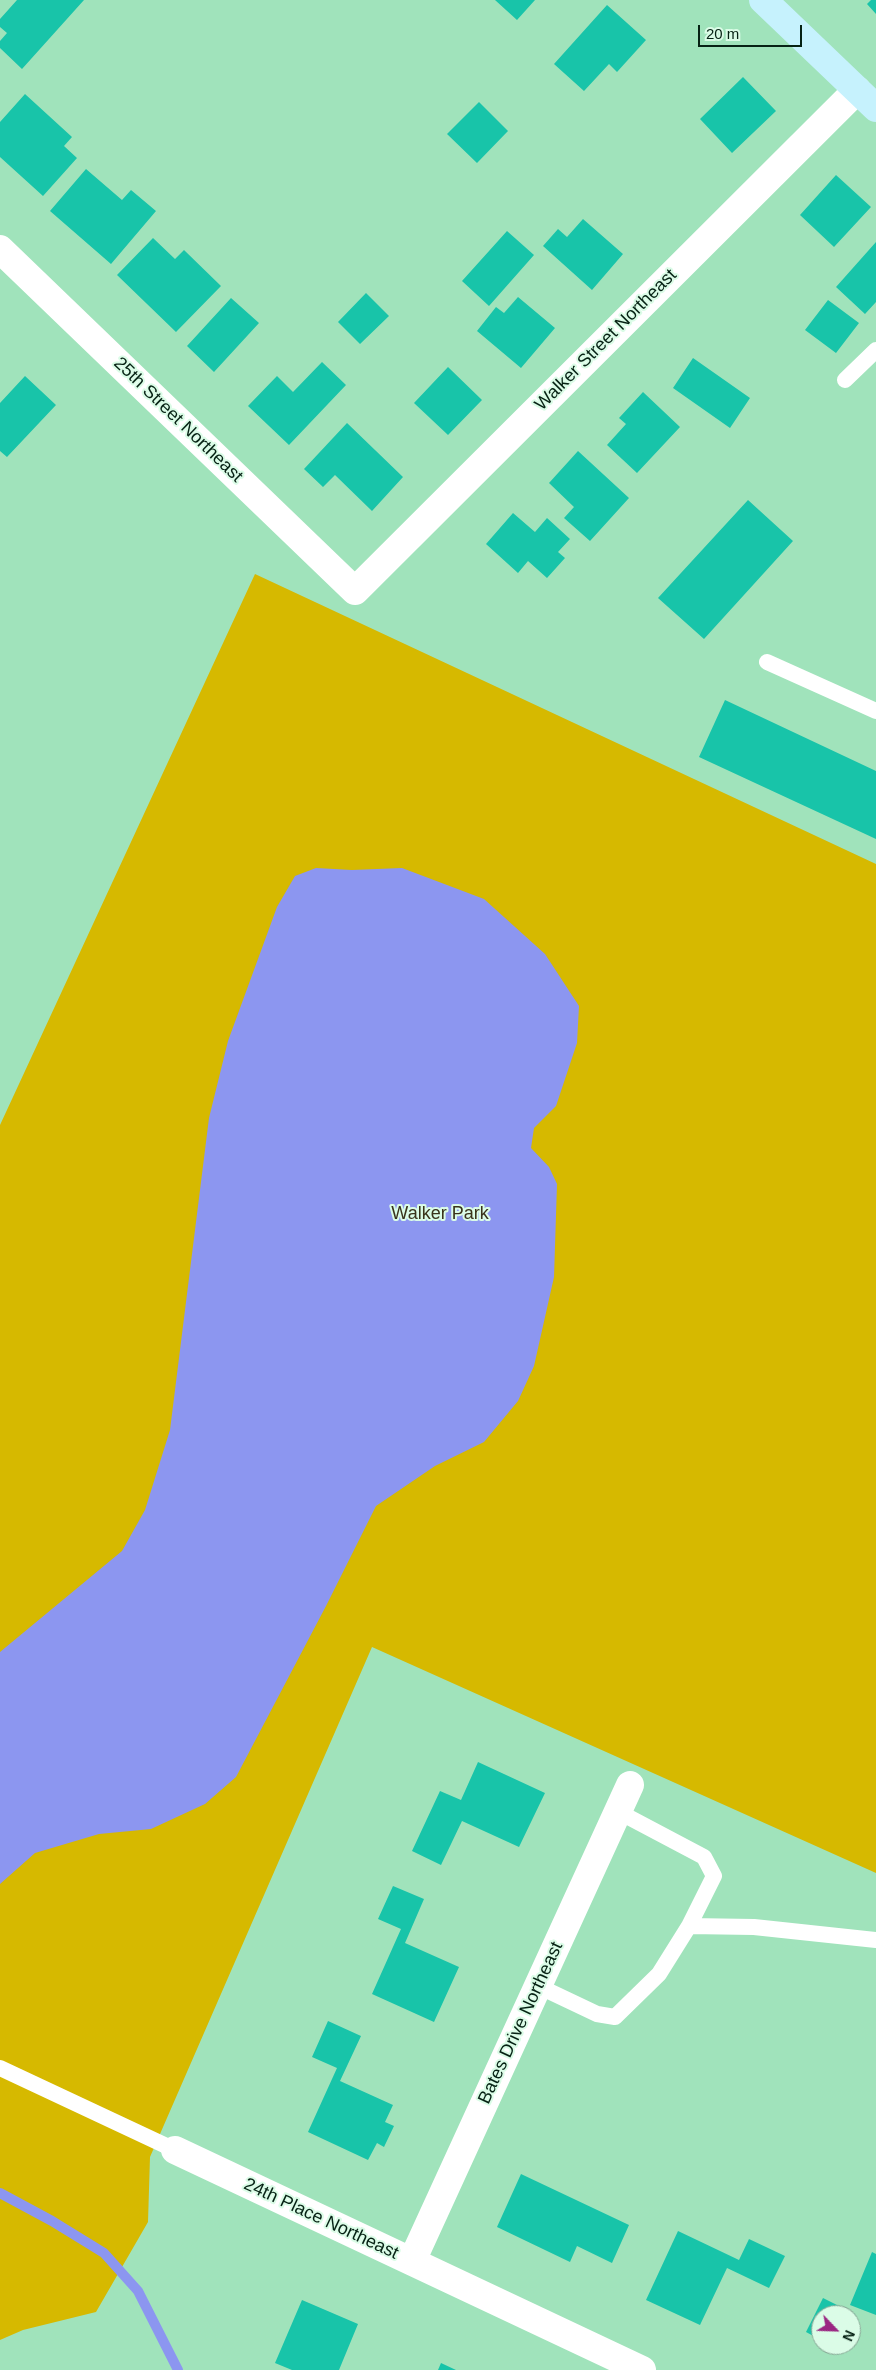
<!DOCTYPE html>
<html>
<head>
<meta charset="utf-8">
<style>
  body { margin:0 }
  #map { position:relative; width:876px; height:2370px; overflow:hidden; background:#a0e3bb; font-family:Arial,sans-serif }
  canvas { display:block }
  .north { position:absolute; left:811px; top:2305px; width:50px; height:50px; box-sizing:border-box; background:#dbfce7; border:1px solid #86a593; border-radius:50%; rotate:114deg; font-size:14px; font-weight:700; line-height:20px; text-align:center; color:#062214 }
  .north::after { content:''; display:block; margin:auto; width:18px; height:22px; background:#9a2682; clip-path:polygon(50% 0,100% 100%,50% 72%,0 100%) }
  .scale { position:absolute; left:698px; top:25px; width:104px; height:22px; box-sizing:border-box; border:2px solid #062214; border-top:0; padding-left:6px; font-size:15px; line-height:18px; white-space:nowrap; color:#062214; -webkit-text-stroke:4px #dbfce7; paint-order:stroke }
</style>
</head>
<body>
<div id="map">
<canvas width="876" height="2370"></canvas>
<div class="north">N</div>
<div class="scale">20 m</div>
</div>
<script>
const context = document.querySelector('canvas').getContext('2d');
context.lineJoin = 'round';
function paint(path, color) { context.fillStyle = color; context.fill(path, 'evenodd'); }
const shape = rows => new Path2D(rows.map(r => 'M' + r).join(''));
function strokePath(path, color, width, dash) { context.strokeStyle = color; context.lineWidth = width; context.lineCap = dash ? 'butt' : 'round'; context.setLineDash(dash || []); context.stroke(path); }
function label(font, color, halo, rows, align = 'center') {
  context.font = font + ' Arial,sans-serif'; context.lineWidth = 4; context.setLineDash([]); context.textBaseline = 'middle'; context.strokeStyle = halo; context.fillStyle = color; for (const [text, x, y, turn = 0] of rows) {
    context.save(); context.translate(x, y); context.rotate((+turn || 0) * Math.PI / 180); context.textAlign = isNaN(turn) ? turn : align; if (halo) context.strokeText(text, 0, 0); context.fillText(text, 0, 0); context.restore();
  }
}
paint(shape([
  [255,574,876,864,876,1873,372,1647,150,2157,148,2222,96,2312,23,2330,0,2340,0,1125]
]), '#d6b900');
paint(shape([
  [316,868,352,870,402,868,484,899,545,954,579,1006,577,1043,556,1106,534,1128,531,1148,549,1167,557,1184,554,1277,534,1366,518,1401,484,1442,435,1466,376,1506,326,1606,236,1777,205,1804,151,1829,99,1834,35,1853,0,1884,0,1652,122,1551,145,1510,170,1430,209,1118,228,1041,277,907,295,876]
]), '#8c96f0');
strokePath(shape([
  [0,2193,52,2221,104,2253,138,2291,178,2370]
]), '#8c96f0', 10);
paint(shape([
  [17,0,84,0,22,69,0,48,0,41,7,33,0,27,0,19],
  [495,0,535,0,517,20],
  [871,0,876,0,876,14,867,4],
  [607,5,646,40,617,72,609,64,584,91,554,64],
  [743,77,776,111,732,153,700,119],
  [25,94,72,137,64,146,77,158,43,196,0,157,0,122],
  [479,102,508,131,477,163,447,134],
  [86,169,122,200,131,190,156,211,111,264,50,211],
  [836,175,871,207,834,247,800,215],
  [583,219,623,254,592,290,543,246,558,229,567,237],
  [507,231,534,255,489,306,462,281],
  [153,238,175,259,184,250,221,286,176,332,117,275],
  [876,242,876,302,865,314,836,287],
  [366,293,389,316,360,344,338,322],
  [518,297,555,328,521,368,477,331,496,307,504,313],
  [231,298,259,323,214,372,187,346],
  [828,300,859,323,836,353,805,330],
  [693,358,750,398,730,428,673,388],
  [322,362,346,385,289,445,248,406,277,376,293,392],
  [448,367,482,400,448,435,414,403],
  [25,376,56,405,7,457,0,451,0,403],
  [643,392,680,427,637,473,607,445,626,424,619,418],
  [347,423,403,477,372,511,335,475,323,487,304,469],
  [578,451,629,498,590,541,564,518,574,507,549,483],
  [748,500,793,541,704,639,658,598],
  [513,513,535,532,547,518,570,539,558,552,565,558,547,578,528,561,518,573,486,544],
  [725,700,876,771,876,839,699,757],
  [478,1762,545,1793,519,1847,462,1821,441,1865,412,1851,440,1791,461,1800],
  [393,1886,424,1899,405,1943,459,1967,434,2022,372,1994,401,1929,378,1919],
  [328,2021,361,2036,340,2081,393,2105,385,2122,394,2126,384,2147,377,2143,368,2160,308,2132,337,2068,312,2057],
  [521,2174,629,2225,612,2263,577,2246,570,2262,497,2227],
  [678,2231,739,2260,749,2239,785,2256,769,2288,727,2268,700,2325,646,2300],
  [872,2252,876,2254,876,2315,850,2305],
  [823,2298,855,2314,851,2321,851,2315,821,2315,821,2340,806,2332],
  [302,2300,358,2324,339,2370,292,2370,275,2363],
  [441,2363,456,2370,438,2370]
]), '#18c4a9');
strokePath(shape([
  [845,380,876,350],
  [767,662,876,711],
  [617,1811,704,1857,714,1876,689,1926],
  [538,1986,597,2014,615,2017,659,1974,689,1926,754,1927,876,1940],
  [0,2068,175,2150]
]), '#fff', 16);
strokePath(shape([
  [0,249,355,591,857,90],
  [175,2150,642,2370],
  [412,2261,630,1785]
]), '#fff', 28);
strokePath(shape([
  [763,0,876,108]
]), '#c6f2fd', 28);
label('18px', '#062214', '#dbfce7', [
  ["Walker Street Northeast",606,340,-45],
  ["25th Street Northeast",178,420,44],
  ["Bates Drive Northeast",521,2023,-65],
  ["24th Place Northeast",321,2219,25]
]);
label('18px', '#39331b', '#dbfce7', [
  ["Walker Park",440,1214]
]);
</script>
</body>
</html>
